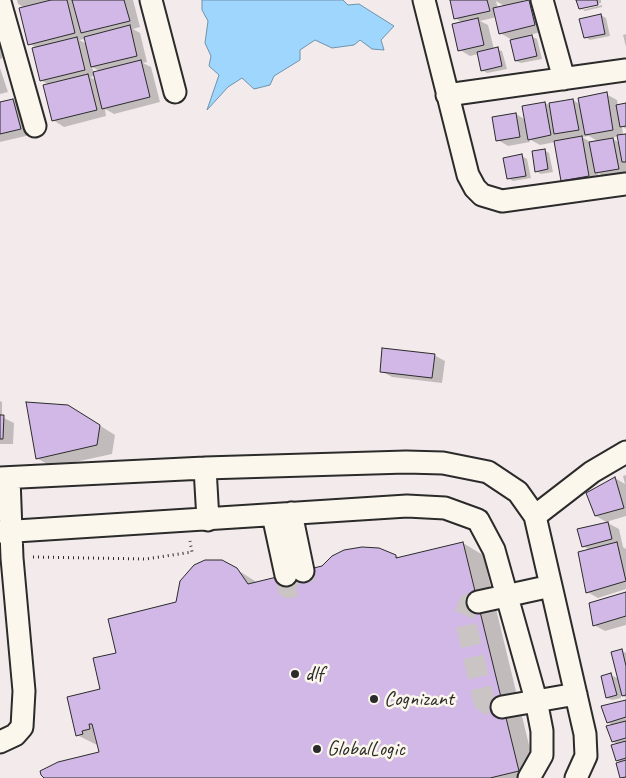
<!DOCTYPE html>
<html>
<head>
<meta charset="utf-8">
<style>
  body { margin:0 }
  canvas { display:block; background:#f3eaeb }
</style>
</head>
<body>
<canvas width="626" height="778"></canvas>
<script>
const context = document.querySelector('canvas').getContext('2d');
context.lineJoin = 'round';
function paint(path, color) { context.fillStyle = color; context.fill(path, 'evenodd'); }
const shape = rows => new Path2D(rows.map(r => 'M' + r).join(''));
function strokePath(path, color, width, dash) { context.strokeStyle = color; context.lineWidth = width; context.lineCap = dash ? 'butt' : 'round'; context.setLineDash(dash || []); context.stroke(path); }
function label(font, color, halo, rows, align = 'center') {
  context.font = font + ' Caveat,sans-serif'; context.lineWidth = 5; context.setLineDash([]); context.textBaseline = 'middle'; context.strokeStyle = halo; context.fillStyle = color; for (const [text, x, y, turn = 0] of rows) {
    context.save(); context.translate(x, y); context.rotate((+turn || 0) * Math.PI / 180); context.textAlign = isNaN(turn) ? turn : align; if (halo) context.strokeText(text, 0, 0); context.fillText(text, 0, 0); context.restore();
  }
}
const water = shape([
  [202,0,343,0,348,5,359,4,394,26,381,40,384,50,372,49,360,40,354,45,332,48,315,40,300,50,300,60,274,76,270,85,254,89,242,78,228,87,207,110,219,75,209,66,211,56,205,43,208,21,202,10,202,0]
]);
paint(water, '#9ed6fe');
strokePath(water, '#7092aa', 1);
paint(shape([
  [17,0,133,0,140,27,133,29,140,33,147,62,143,63,151,67,160,102,114,114,105,109,106,116,64,127,53,120,49,85,41,80,37,48,30,44,25,8,18,4],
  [85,39,87,44,79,40],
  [92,67,100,71,94,73],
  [95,76,97,81,90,77],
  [451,0,524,0,524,3,529,2,539,8,545,31,529,35,537,39,542,59,521,63,516,61,514,41,500,33,497,17,480,21,488,25,494,49,502,51,507,69,487,73,482,70,478,54,470,56,460,50,463,23,455,18],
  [496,1,506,7,498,9],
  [578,0,601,0,601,3,582,7,582,10,602,5,602,7,585,11,580,8],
  [601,15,606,18,610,36,590,40,585,37],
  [626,34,626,47,623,35],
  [0,46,3,58,0,59],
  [0,68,8,92,0,94],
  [606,94,617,100,618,106,626,105,626,129,622,126,623,135,626,135,626,175,606,178,598,173,599,182,572,186,562,180,555,142,540,145,529,139,530,142,508,146,498,140,516,114,526,120,545,103,551,106,573,100,581,105],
  [589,136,599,142,592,143,582,137],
  [619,136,620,143,611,138],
  [13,100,24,106,30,135,0,142,0,103],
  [544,150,549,153,553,172,541,174,536,171],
  [522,156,527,159,531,178,513,181,508,178],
  [434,355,445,361,442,383,392,377,381,371],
  [0,401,2,402,2,417,14,423,13,444,0,444],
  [83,415,115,435,112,454,52,467,37,458],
  [626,475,626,516,606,522,619,529,623,547,626,549,626,589,598,598,587,592,590,550,583,546,608,523,596,516,615,478,625,484,623,476],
  [463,543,483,555,537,778,45,778,101,753,99,746,77,735,102,690,117,654,177,603,236,569,258,583,396,556,400,558],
  [626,594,626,625,605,631,594,625],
  [621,650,626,653,626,698,621,694,621,698,612,700,607,698,602,677,611,675,619,679],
  [626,701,626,778,622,778,621,763,617,760,618,745,613,741,614,726,608,722]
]), '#0003');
const building = shape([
  [51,0,67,0,75,33,28,45,19,8,51,0],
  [72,0,124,0,130,21,81,33,72,0],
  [450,0,487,0,490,11,454,19,450,0],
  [529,0,535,25,499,34,493,8,529,0],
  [576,0,597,0,598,5,579,9,576,0],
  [601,14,605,34,584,38,579,19,601,14],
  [478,18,484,45,458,51,452,24,478,18],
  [130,25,137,56,91,67,84,37,130,25],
  [532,35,537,56,515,61,510,40,532,35],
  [77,37,85,70,40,81,32,48,77,37],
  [498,47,502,66,481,71,477,52,498,47],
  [141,60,150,97,102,109,93,72,141,60],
  [88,74,97,110,52,121,43,85,88,74],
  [607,92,613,130,585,135,578,98,607,92],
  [13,99,21,129,0,134,0,102,13,99],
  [573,99,579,130,554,134,549,103,573,99],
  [545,102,551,135,528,140,522,106,545,102],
  [626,103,626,126,620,127,616,105,626,103],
  [516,113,520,137,496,141,492,117,516,113],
  [626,134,626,162,622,162,617,135,626,134],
  [582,136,589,176,561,181,554,141,582,136],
  [613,138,619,169,595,173,589,142,613,138],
  [545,149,548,169,535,172,532,151,545,149],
  [522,154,526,176,507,179,503,158,522,154],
  [382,348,435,354,432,378,380,372,382,348],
  [26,402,68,405,100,425,97,445,36,459,26,402],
  [0,415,4,415,3,439,0,439,0,415],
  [615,477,624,508,595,516,586,493,615,477],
  [608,522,612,539,582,547,577,529,608,522],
  [463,542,519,771,490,778,44,778,41,775,40,771,58,762,99,752,92,724,89,724,90,729,82,731,83,734,76,736,67,697,100,689,93,658,116,653,108,619,176,602,180,581,194,565,205,560,222,560,237,568,248,584,322,566,332,556,344,550,362,547,379,548,396,555,396,558,463,542],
  [617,542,626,581,586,593,578,552,617,542],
  [626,592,626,616,593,626,589,603,626,592],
  [622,649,626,666,626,695,622,696,611,652,622,649],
  [611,673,617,695,606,698,601,676,611,673],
  [626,700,626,717,607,723,601,706,626,700],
  [626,721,626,738,612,742,606,726,626,721],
  [626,741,626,758,616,761,611,745,626,741],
  [626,760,626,777,620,778,616,763,626,760]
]);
paint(building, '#d1b8e7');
strokePath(building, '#2b2b2b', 1);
strokePath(shape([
  [286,575,288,588,305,584,303,571],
  [478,602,469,604,464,615,484,701,488,704,502,707]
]), '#cbc4c5', 21, [21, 11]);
const minor = shape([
  [151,0,175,92],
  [424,0,468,175,475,188,482,195,502,201,626,184],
  [542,0,564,79],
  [0,2,35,126],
  [447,95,626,70],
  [205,468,208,520],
  [0,478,205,468,406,462,443,463,488,472,518,492,535,516,585,734,586,756,576,778],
  [291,513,303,571],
  [273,515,286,575],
  [535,516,592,472,626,452],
  [0,532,407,506,445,508,478,520,494,550,536,700,542,731,542,755,529,778],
  [478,602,551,586],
  [502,707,576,694],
  [0,742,15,735,22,727,24,691,12,558,9,478]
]);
strokePath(minor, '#2b2b2b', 25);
strokePath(shape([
  [33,557,146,559,192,552,190,541]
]), '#2b2b2b', 3, [1, 4]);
strokePath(minor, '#fbf7ec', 21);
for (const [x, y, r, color] of [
  [295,674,5,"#2b2b2b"],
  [374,699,5,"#2b2b2b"],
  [317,749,5,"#2b2b2b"]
]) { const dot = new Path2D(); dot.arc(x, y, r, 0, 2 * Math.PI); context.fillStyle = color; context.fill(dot); strokePath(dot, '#fbf7ec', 2); }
label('21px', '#2b2b2b', '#fbf7ec', [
  ["dlf",305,674],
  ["Cognizant",384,699],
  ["GlobalLogic",327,749]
], 'left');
</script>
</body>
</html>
